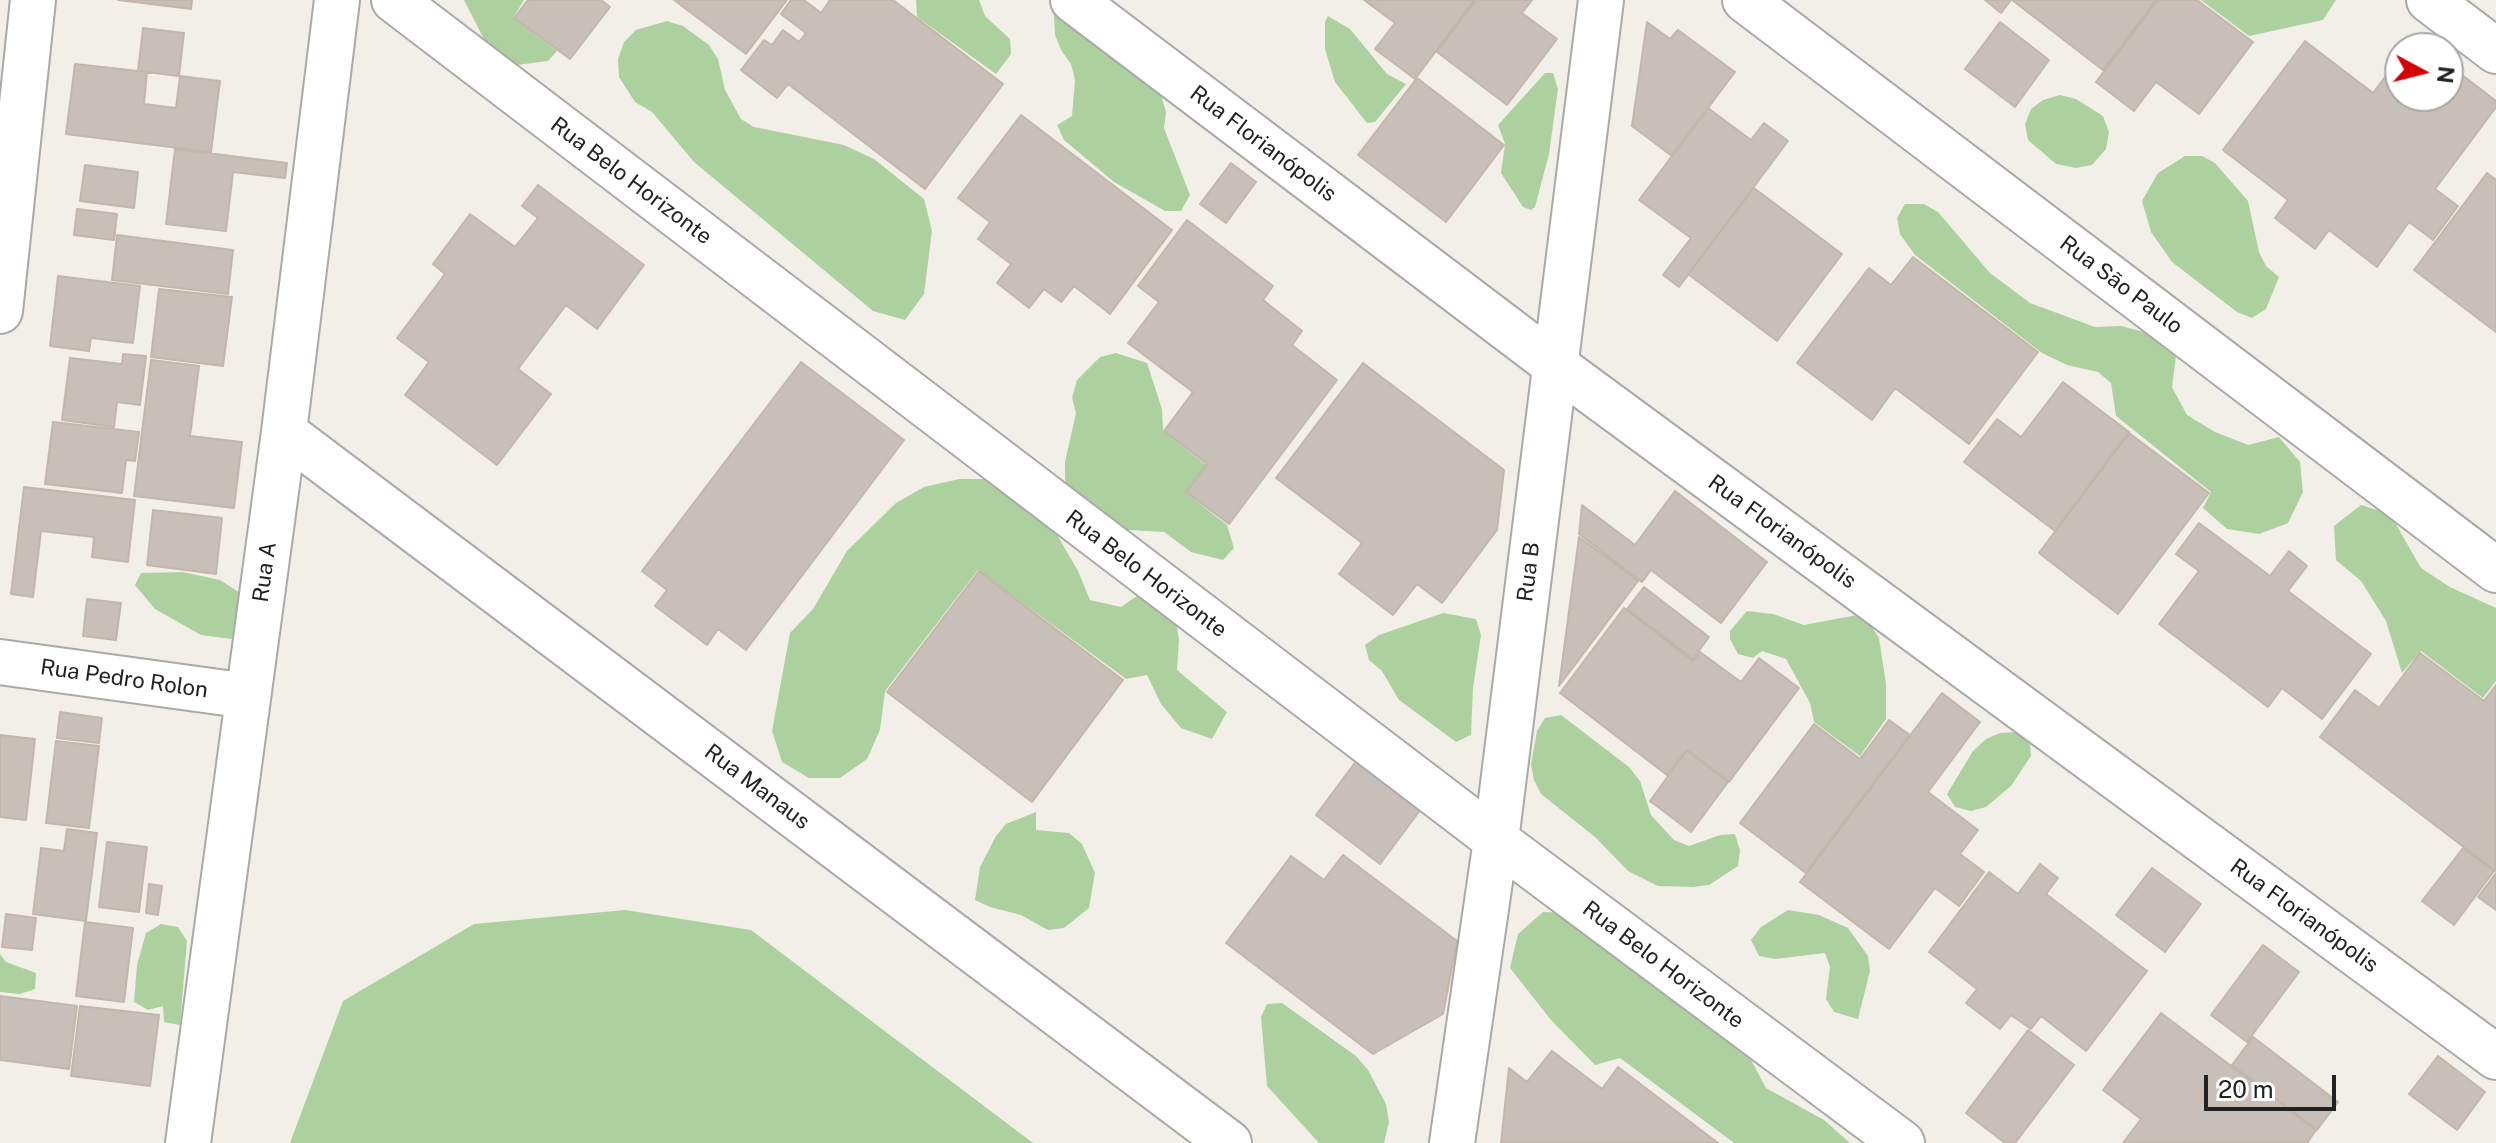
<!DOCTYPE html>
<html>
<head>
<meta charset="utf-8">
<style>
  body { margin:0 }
  #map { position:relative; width:2496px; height:1143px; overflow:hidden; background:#f2efe9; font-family:"Public Sans",sans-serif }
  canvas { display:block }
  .north { position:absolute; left:2384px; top:32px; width:80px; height:80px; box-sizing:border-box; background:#fff; border:2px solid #a7a7a7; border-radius:50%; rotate:97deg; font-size:22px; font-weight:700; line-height:32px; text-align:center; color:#222 }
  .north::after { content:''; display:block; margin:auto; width:28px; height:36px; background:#d40000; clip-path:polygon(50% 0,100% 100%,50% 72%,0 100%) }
  .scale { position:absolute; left:2204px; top:1075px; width:132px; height:36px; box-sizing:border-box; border:4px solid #222; border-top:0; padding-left:10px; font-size:24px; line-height:28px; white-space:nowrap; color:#222; -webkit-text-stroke:6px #fff; paint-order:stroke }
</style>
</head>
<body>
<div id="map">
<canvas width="2496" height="1143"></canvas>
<div class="north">N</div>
<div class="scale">20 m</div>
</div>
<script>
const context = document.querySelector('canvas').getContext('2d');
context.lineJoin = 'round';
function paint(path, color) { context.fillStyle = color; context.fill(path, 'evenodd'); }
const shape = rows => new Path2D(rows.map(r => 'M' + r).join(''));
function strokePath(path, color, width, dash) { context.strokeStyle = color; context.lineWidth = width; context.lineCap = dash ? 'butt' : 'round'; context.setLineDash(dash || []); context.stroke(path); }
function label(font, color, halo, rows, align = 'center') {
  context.font = font + ' "Public Sans",sans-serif'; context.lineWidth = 6; context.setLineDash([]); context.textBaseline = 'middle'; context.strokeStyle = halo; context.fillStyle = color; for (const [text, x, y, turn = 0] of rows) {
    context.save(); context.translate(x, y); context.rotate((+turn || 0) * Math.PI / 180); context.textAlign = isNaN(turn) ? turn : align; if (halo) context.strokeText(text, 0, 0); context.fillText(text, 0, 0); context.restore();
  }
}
paint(shape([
  [464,0,524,0,513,18,557,51,548,61,517,65,489,49],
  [916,0,979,0,985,16,1010,39,1011,54,996,74,917,17],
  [1053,0,1116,45,1161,95,1166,112,1164,128,1190,195,1181,211,1165,211,1114,182,1064,140,1057,125,1072,116,1075,80,1071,64,1061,50,1055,35],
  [2201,0,2336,0,2323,20,2249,36],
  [1328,16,1350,29,1387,74,1406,84,1375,122,1367,123,1335,82,1325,49,1325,22],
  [667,21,683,26,709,45,718,59,725,90,741,119,754,127,844,145,874,159,924,199,932,231,924,294,905,320,873,311,694,162,652,112,635,102,619,77,618,59,624,42,636,30],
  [1545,73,1553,73,1558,89,1549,154,1535,207,1531,210,1523,207,1501,173,1505,144,1498,125],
  [2060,95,2076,99,2103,116,2109,132,2106,149,2092,165,2076,168,2056,164,2028,140,2025,124,2031,109,2043,100],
  [2185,156,2202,156,2215,163,2248,201,2259,252,2266,266,2279,277,2266,309,2252,318,2237,312,2172,262,2151,232,2142,201,2158,173],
  [1905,204,1924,204,1938,212,1990,273,2030,303,2095,327,2121,326,2152,334,2176,356,2172,387,2187,415,2215,432,2248,445,2279,437,2300,462,2303,492,2288,523,2259,534,2227,529,2203,508,2211,492,2116,416,2111,383,2098,372,2067,365,2042,353,1915,255,1900,234,1897,218],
  [1116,353,1147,363,1162,409,1163,431,1206,465,1185,492,1227,525,1234,548,1223,560,1191,552,1164,532,1112,529,1072,498,1065,479,1065,462,1076,413,1072,398,1077,380,1100,357],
  [959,479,994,479,1045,514,1078,571,1090,600,1121,607,1147,589,1174,608,1179,640,1177,670,1227,712,1212,739,1181,728,1161,704,1147,675,1126,679,978,570,885,691,880,730,867,759,840,778,809,778,782,762,772,731,790,633,813,609,847,551,896,503,924,487],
  [2361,505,2390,514,2421,568,2450,587,2496,608,2496,681,2483,698,2421,651,2402,673,2386,621,2361,581,2336,560,2334,526],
  [183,572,220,580,248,598,245,630,232,639,201,635,155,609,135,585,141,573],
  [1747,611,1773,614,1804,625,1857,615,1870,624,1879,638,1886,684,1886,719,1860,756,1814,722,1810,703,1786,659,1762,651,1753,658,1738,654,1730,639,1730,631],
  [1443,613,1476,619,1481,635,1473,688,1471,735,1456,742,1399,700,1382,671,1369,660,1365,645,1379,635],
  [1561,715,1629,767,1640,781,1651,815,1674,840,1689,846,1720,835,1735,834,1740,850,1738,866,1709,885,1693,887,1658,886,1628,871,1595,837,1541,794,1534,780,1531,764,1537,731,1545,718],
  [2017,732,2030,744,2031,756,2011,786,1986,807,1971,811,1955,807,1947,794,1973,751,1986,739,2000,733],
  [1036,812,1036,830,1069,833,1082,844,1095,873,1089,908,1064,928,1048,930,1021,915,990,907,975,900,980,867,996,836,1006,824],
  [625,910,751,930,1033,1143,290,1143,343,1001,474,924],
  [1788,910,1819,915,1848,928,1868,956,1870,971,1858,1019,1834,1012,1826,999,1830,967,1825,953,1775,959,1759,956,1751,940,1761,927],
  [1543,912,1580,913,1728,1037,1751,1060,1766,1088,1824,1120,1850,1143,1734,1143,1620,1058,1595,1065,1551,1020,1510,968,1518,934],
  [161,924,178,927,187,941,180,1025,164,1022,163,1006,148,1010,134,1002,137,965,146,933],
  [0,954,6,962,36,973,35,989,20,994,0,992],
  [1282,1003,1356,1056,1368,1070,1386,1104,1389,1122,1384,1143,1319,1143,1267,1086,1261,1017,1267,1004]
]), '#add19e');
const building = shape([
  [118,0,192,0,191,9,118,0],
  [528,0,601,0,610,7,570,59,514,18,528,0],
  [674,0,787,0,746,54,674,0],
  [791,0,804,0,821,13,830,0,893,0,1003,84,925,189,788,84,777,98,741,70,764,40,772,45,783,30,799,42,806,33,781,14,791,0],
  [1364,0,1474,0,1415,79,1375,49,1395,23,1364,0],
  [1476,0,1532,0,1522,13,1557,39,1507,105,1437,52,1476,0],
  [1985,0,2011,0,2001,13,1985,0],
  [2012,0,2156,0,2103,70,2012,0],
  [2158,0,2197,0,2253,42,2199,114,2156,82,2134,111,2096,82,2158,0],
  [1647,22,1670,39,1678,30,1735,72,1672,156,1632,126,1647,22],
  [2000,22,2049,60,2015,107,1965,69,2000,22],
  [143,28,184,33,179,76,138,71,143,28],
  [2305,41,2373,93,2400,57,2400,96,2448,96,2448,64,2496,101,2496,107,2435,189,2458,206,2433,240,2409,222,2377,267,2329,230,2315,249,2275,218,2288,200,2223,150,2305,41],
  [75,64,147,72,144,104,176,108,180,76,220,81,211,152,66,134,75,64],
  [1417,78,1504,145,1446,222,1358,155,1417,78],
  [1708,108,1751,140,1764,123,1788,141,1679,287,1663,275,1691,238,1639,200,1708,108],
  [1021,115,1172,230,1110,314,1074,286,1061,302,1044,289,1029,308,997,283,1011,264,978,239,990,222,958,198,1021,115],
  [175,149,287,163,285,178,233,172,226,231,166,224,175,149],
  [1231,163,1256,182,1226,223,1200,204,1231,163],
  [85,165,138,172,134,208,80,201,85,165],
  [2487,173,2496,180,2496,332,2414,270,2487,173],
  [538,185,644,265,597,329,566,305,518,369,551,394,497,465,405,395,429,362,397,338,445,274,433,264,470,214,515,247,538,218,522,206,538,185],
  [1754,188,1842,254,1777,341,1688,274,1754,188],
  [77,209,117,214,114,240,74,235,77,209],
  [1187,220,1273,286,1263,300,1302,331,1292,345,1337,380,1229,524,1186,492,1207,464,1164,431,1193,392,1128,343,1159,302,1138,286,1187,220],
  [117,235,233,250,228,294,112,280,117,235],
  [1913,257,2038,352,1969,444,1895,388,1872,420,1797,363,1869,268,1891,285,1913,257],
  [58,276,140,286,133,343,91,338,89,351,50,346,58,276],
  [159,289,232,297,223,366,151,357,159,289],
  [123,354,146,356,140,405,117,402,114,427,62,420,70,358,122,364,123,354],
  [151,360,199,366,190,436,242,442,234,508,134,496,151,360],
  [801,362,904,440,746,650,718,629,707,645,655,606,667,590,642,571,801,362],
  [1363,363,1504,470,1497,530,1442,603,1417,584,1393,615,1339,574,1362,543,1276,478,1363,363],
  [2063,382,2129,432,2055,531,1964,462,1997,419,2021,437,2063,382],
  [53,422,139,432,135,461,126,460,122,493,45,484,53,422],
  [2129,433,2209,493,2118,614,2039,553,2129,433],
  [24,487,135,500,128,562,92,557,94,537,41,531,33,597,11,594,24,487],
  [1675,491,1767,562,1721,623,1651,570,1642,582,1579,534,1582,505,1635,545,1675,491],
  [153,510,222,518,216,574,147,565,153,510],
  [2199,523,2270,576,2289,551,2307,566,2288,591,2371,654,2322,719,2282,688,2268,707,2159,624,2199,571,2176,554,2199,523],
  [1579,537,1638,581,1559,686,1579,537],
  [979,571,1123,680,1032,802,887,692,979,571],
  [1644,587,1709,637,1693,659,1627,609,1644,587],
  [87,599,121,603,116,640,83,636,87,599],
  [1624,608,1693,661,1700,652,1741,682,1759,658,1799,688,1729,782,1687,750,1667,775,1560,693,1624,608],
  [2420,653,2484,701,2496,685,2495,871,2320,737,2355,690,2379,708,2420,653],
  [1942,693,1980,722,1928,792,1978,830,1960,854,1984,872,1959,906,1935,888,1889,949,1800,882,1942,693],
  [60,712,102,718,99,743,57,738,60,712],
  [1889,720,1910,735,1806,873,1740,823,1814,724,1860,759,1889,720],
  [0,735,35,739,26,820,0,817,0,735],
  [56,741,99,746,89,828,46,823,56,741],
  [1687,750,1728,782,1691,832,1650,801,1687,750],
  [1357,760,1421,809,1380,864,1316,815,1357,760],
  [67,829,97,833,86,921,33,914,41,848,64,851,67,829],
  [107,842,147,847,139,912,99,907,107,842],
  [2463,848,2494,871,2454,925,2422,901,2463,848],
  [1343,855,1457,941,1443,1014,1373,1054,1226,943,1291,856,1324,880,1343,855],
  [2040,864,2058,878,2046,894,2147,971,2086,1051,2041,1016,2031,1029,2011,1015,2000,1029,1966,1003,1977,989,1929,952,1989,872,2018,894,2040,864],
  [2152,868,2201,904,2165,952,2116,915,2152,868],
  [2496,873,2496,910,2478,897,2496,873],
  [149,884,162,886,158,915,146,913,149,884],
  [6,914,36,918,32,950,2,947,6,914],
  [85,922,133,928,124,1002,76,996,85,922],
  [2263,945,2299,972,2247,1042,2211,1015,2263,945],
  [0,996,77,1006,69,1069,0,1060,0,996],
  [80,1006,159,1015,150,1086,71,1076,80,1006],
  [2161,1013,2316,1130,2307,1143,2123,1143,2141,1119,2103,1090,2161,1013],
  [2028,1030,2074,1065,2015,1143,2005,1143,1966,1113,2028,1030],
  [2253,1037,2338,1102,2317,1130,2232,1065,2253,1037],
  [1552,1051,1602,1089,1618,1067,1718,1143,1501,1143,1509,1068,1527,1082,1552,1051],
  [2438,1056,2485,1092,2457,1130,2409,1094,2438,1056]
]);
paint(building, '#c7bfb8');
strokePath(building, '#c4b6ab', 2);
const street = shape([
  [394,0,1496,840,1902,1143],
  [1073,0,1555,365,2496,1057],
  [1745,0,2496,570],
  [2429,0,2496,51],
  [0,311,33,0],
  [284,432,1229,1143],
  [0,662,248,696],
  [188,1143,284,432,337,0],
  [1452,1143,1496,840,1601,0]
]);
strokePath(street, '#a9a9a9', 48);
strokePath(street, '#fff', 44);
label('22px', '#222', '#fff', [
  ["Rua Florianópolis",1263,144,37],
  ["Rua Belo Horizonte",631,181,37],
  ["Rua São Paulo",2121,285,37],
  ["Rua Florianópolis",1782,532,36],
  ["Rua A",265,572,-82],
  ["Rua B",1529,572,-83],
  ["Rua Belo Horizonte",1146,574,37],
  ["Rua Pedro Rolon",124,679,8],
  ["Rua Manaus",757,787,37],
  ["Rua Florianópolis",2304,916,36],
  ["Rua Belo Horizonte",1663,965,37]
]);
</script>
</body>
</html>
